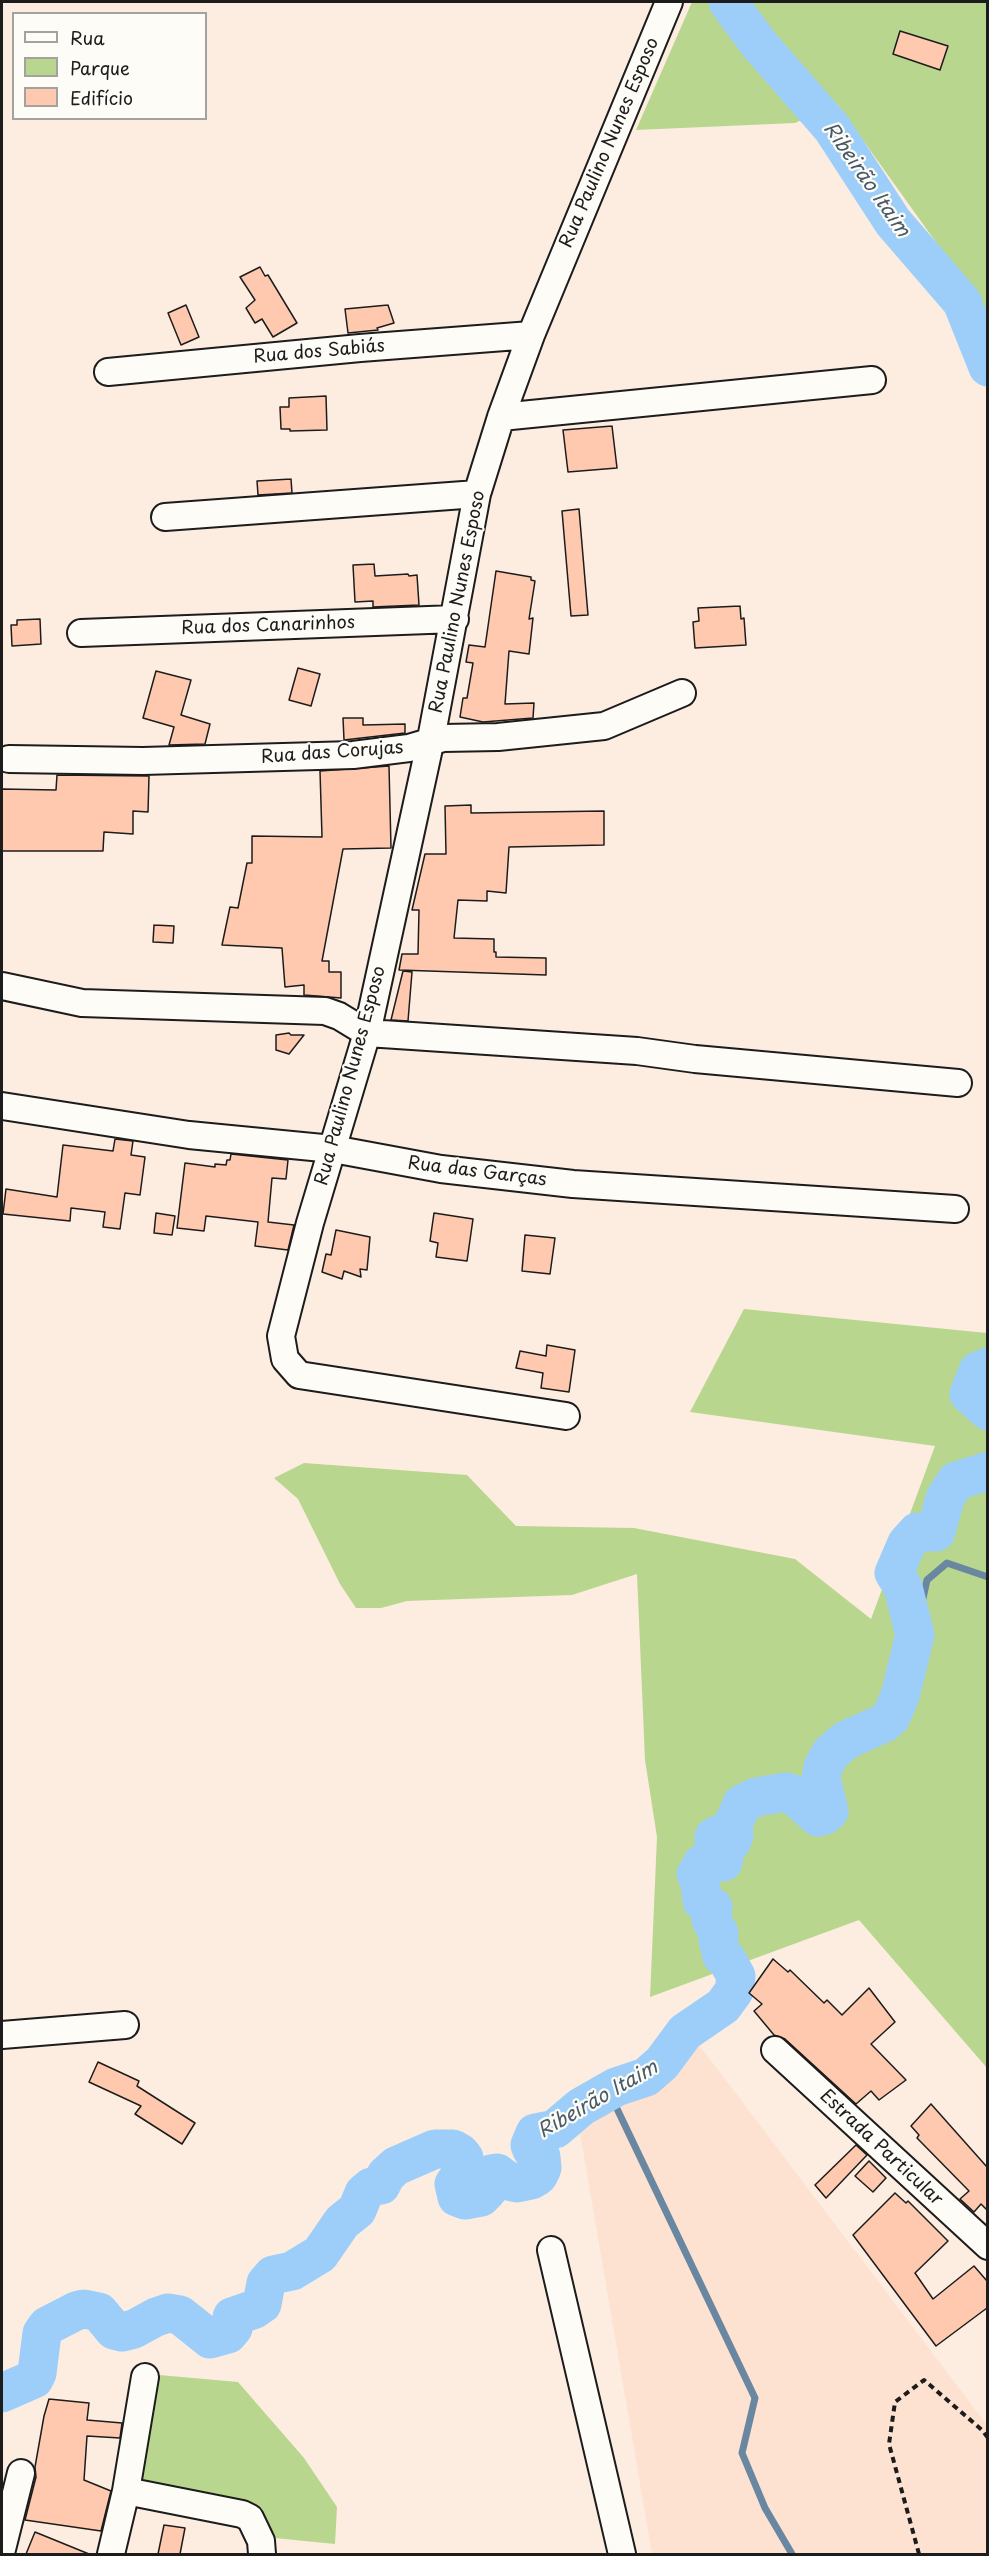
<!DOCTYPE html>
<html>
<head>
<meta charset="utf-8">
<style>
  body { margin:0 }
  #map { position:relative; width:989px; height:2556px; overflow:hidden; background:#fdede1; font-family:"Playpen Sans",sans-serif }
  canvas { display:block }
  .frame { position:absolute; inset:0; border:3px solid #1c1c1c; pointer-events:none }
  .legend { position:absolute; left:12px; top:12px; width:195px; height:108px; box-sizing:border-box; background:#fdfcf7; border:2px solid #a3a29f; margin:0; padding:8px 10px; list-style:none; font-size:18px; color:#1c1c1c }
  .legend li { display:flex; align-items:center; gap:12px; height:30px }
  .legend b { width:30px; border:2px solid #a3a29f }
</style>
</head>
<body>
<div id="map">
<canvas width="989" height="2556"></canvas>
<div class="frame"></div>
<ul class="legend">
<li><b style="height:8px;background:#fdfcf7"></b>Rua</li>
<li><b style="height:16px;background:#b9d68f"></b>Parque</li>
<li><b style="height:16px;background:#fec9af"></b>Edifício</li>
</ul>
</div>
<script>
const context = document.querySelector('canvas').getContext('2d');
context.lineJoin = 'round';
function paint(path, color) { context.fillStyle = color; context.fill(path, 'evenodd'); }
const shape = rows => new Path2D(rows.map(r => 'M' + r).join(''));
function strokePath(path, color, width, dash) { context.strokeStyle = color; context.lineWidth = width; context.lineCap = dash ? 'butt' : 'round'; context.setLineDash(dash || []); context.stroke(path); }
function label(font, color, halo, rows, align = 'center') {
  context.font = font + ' "Playpen Sans",sans-serif'; context.lineWidth = 4.5; context.setLineDash([]); context.textBaseline = 'middle'; context.strokeStyle = halo; context.fillStyle = color; for (const [text, x, y, turn = 0] of rows) {
    context.save(); context.translate(x, y); context.rotate((+turn || 0) * Math.PI / 180); context.textAlign = isNaN(turn) ? turn : align; if (halo) context.strokeText(text, 0, 0); context.fillText(text, 0, 0); context.restore();
  }
}
paint(shape([
  [700,2046,987,2425,987,2554,652,2554,580,2133]
]), '#fde2d2');
paint(shape([
  [692,2,987,2,987,335,973,294,837,104,795,123,636,130],
  [744,1309,987,1333,987,2068,859,1920,650,1997,657,1837,645,1760,637,1574,572,1595,407,1601,381,1608,356,1608,340,1584,298,1499,274,1478,304,1463,467,1475,516,1526,634,1528,795,1559,871,1619,935,1446,690,1412],
  [148,2374,238,2382,304,2458,337,2507,335,2544,265,2537,263,2524,132,2485]
]), '#b9d68f');
strokePath(shape([
  [915,1635,927,1580,947,1563,988,1577],
  [609,2092,755,2398,742,2453,765,2508,792,2554]
]), '#6987a1', 7);
strokePath(shape([
  [728,2,758,43,832,128,893,222,962,302,988,367],
  [988,1367,978,1371,969,1394,988,1411],
  [2,2393,34,2379,37,2373,42,2333,47,2326,76,2311,84,2309,99,2312,114,2330,122,2332,134,2329,156,2317,168,2313,180,2315,210,2339,228,2334,233,2328,232,2317,255,2309,262,2304,266,2283,273,2275,292,2271,320,2254,342,2222,357,2210,364,2193,371,2187,381,2185,386,2175,396,2166,435,2149,453,2149,460,2153,464,2158,465,2169,454,2184,457,2197,465,2200,481,2197,487,2191,491,2174,497,2173,508,2181,517,2183,531,2180,538,2176,542,2168,541,2157,532,2150,530,2145,535,2133,555,2129,581,2107,616,2087,646,2077,662,2063,685,2032,723,2006,734,1991,736,1976,727,1960,722,1956,718,1940,719,1933,711,1920,713,1907,702,1901,700,1883,696,1874,701,1870,702,1864,723,1862,724,1857,714,1846,714,1837,720,1834,727,1841,732,1841,734,1835,732,1827,742,1804,756,1797,786,1792,791,1793,818,1817,825,1815,829,1811,821,1779,823,1767,830,1754,846,1740,884,1723,891,1717,900,1696,915,1635,903,1587,894,1573,907,1543,917,1532,936,1532,945,1498,956,1481,988,1471]
]), '#9ccef9', 39);
const building = shape([
  [900,31,948,46,940,70,893,54,900,31],
  [260,267,265,276,268,275,297,323,273,337,262,319,255,323,246,308,255,300,240,277,260,267],
  [186,305,199,337,181,345,168,313,186,305],
  [388,305,394,323,377,328,378,330,348,333,345,309,388,305],
  [326,396,327,430,290,431,290,429,281,429,280,407,289,407,289,398,326,396],
  [612,426,617,468,568,472,563,430,612,426],
  [291,479,292,493,258,495,257,481,291,479],
  [579,509,588,615,571,616,562,511,579,509],
  [374,564,375,576,408,574,409,576,417,575,419,605,373,607,373,601,355,602,353,565,374,564],
  [496,571,531,577,531,580,535,581,529,619,533,618,529,654,509,651,505,704,534,703,533,718,483,722,460,717,463,698,467,698,473,663,466,662,469,645,485,647,496,571],
  [740,606,741,619,744,618,746,645,695,648,693,622,699,621,698,608,740,606],
  [40,619,41,644,12,646,11,625,17,625,17,620,40,619],
  [298,668,320,674,311,706,289,700,298,668],
  [156,671,191,680,181,715,210,724,205,744,169,745,174,727,143,718,156,671],
  [343,718,363,718,363,725,405,724,405,733,344,740,343,718],
  [389,766,391,848,343,849,322,961,329,961,329,972,341,972,341,998,304,995,304,985,285,987,282,948,222,945,230,907,238,908,247,863,252,863,252,836,322,837,320,771,389,766],
  [57,775,149,776,148,812,133,811,133,834,104,832,103,851,2,851,2,789,56,790,57,775],
  [471,805,471,813,604,811,604,845,509,847,506,893,487,891,487,901,458,900,454,938,494,939,494,952,496,952,496,957,546,958,546,975,399,970,402,954,418,954,419,910,412,910,425,854,446,854,445,806,471,805],
  [154,925,174,926,173,943,153,942,154,925],
  [403,971,412,972,408,1021,391,1020,403,971],
  [289,1033,291,1035,304,1035,289,1054,276,1050,276,1035,289,1033],
  [115,1139,133,1141,131,1155,145,1157,140,1195,125,1193,120,1229,103,1227,105,1212,71,1208,70,1221,3,1214,6,1189,57,1197,63,1145,113,1151,115,1139],
  [231,1154,288,1160,286,1179,272,1178,268,1222,294,1225,288,1250,255,1246,258,1222,206,1216,204,1231,177,1228,185,1163,215,1167,215,1164,226,1165,227,1160,230,1160,231,1154],
  [156,1213,175,1216,172,1235,154,1233,156,1213],
  [434,1213,473,1219,467,1261,436,1257,438,1243,430,1241,434,1213],
  [336,1230,370,1237,367,1270,360,1269,361,1277,344,1271,342,1279,322,1272,326,1254,331,1255,336,1230],
  [525,1235,555,1238,550,1274,522,1271,525,1235],
  [547,1345,575,1350,569,1392,541,1388,543,1373,516,1368,520,1351,546,1356,547,1345],
  [773,1959,788,1972,790,1970,824,2003,827,2000,842,2015,869,1988,895,2022,871,2044,906,2080,879,2100,871,2091,856,2104,785,2039,774,2035,754,2011,762,2004,749,1993,773,1959],
  [98,2062,139,2081,137,2086,195,2123,182,2144,135,2114,141,2106,89,2082,98,2062],
  [931,2104,987,2167,987,2210,981,2204,974,2212,960,2199,969,2191,917,2138,919,2135,911,2126,931,2104],
  [856,2145,867,2155,826,2198,815,2185,856,2145],
  [869,2161,886,2178,873,2192,855,2176,869,2161],
  [895,2193,906,2203,908,2201,948,2241,915,2273,933,2299,974,2266,987,2281,987,2308,936,2346,853,2235,895,2193],
  [49,2399,89,2403,87,2420,122,2423,120,2438,87,2436,84,2480,111,2491,101,2531,25,2520,36,2477,35,2467,44,2416,49,2399],
  [164,2525,185,2528,180,2554,158,2554,164,2525],
  [35,2532,89,2554,26,2554,35,2532]
]);
paint(building, '#fec9af');
strokePath(building, '#1c1c1c', 1.5);
const street = shape([
  [108,372,360,348,531,335],
  [501,417,872,380],
  [165,517,477,494],
  [81,633,455,619],
  [9,759,143,761,353,755,409,748,443,738,498,737,604,726,682,693],
  [2,986,82,1003,325,1011,339,1016,367,1033,637,1051,695,1059,958,1083],
  [2,1106,189,1135,333,1149,441,1169,573,1184,955,1209],
  [566,1416,299,1375,285,1359,281,1336,310,1223,367,1033,431,739,477,494,501,417,531,335,669,2],
  [2,2035,125,2025],
  [775,2050,988,2246],
  [551,2250,622,2554],
  [126,2491,242,2514,250,2518,261,2541,262,2554],
  [2,2549,21,2473],
  [111,2554,126,2491,145,2377]
]);
strokePath(street, '#1c1c1c', 30);
strokePath(shape([
  [919,2554,889,2444,895,2402,924,2380,982,2430,988,2438]
]), '#1c1c1c', 4, [6, 4.5]);
strokePath(street, '#fdfcf7', 26);
label('18px', '#1c1c1c', '#fdfcf7', [
  ["Rua Paulino Nunes Esposo",610,143,-67],
  ["Rua dos Sabiás",319,352,-5],
  ["Rua Paulino Nunes Esposo",458,602,-79],
  ["Rua dos Canarinhos",268,626,-2],
  ["Rua das Corujas",332,753,-4],
  ["Rua Paulino Nunes Esposo",351,1076,-75],
  ["Rua das Garças",477,1172,7],
  ["Estrada Particular",881,2148,43]
]);
label('italic 20px', '#495a69', '#fdfcf7', [
  ["Ribeirão Itaim",866,180,55],
  ["Ribeirão Itaim",598,2100,-30]
]);
</script>
</body>
</html>
